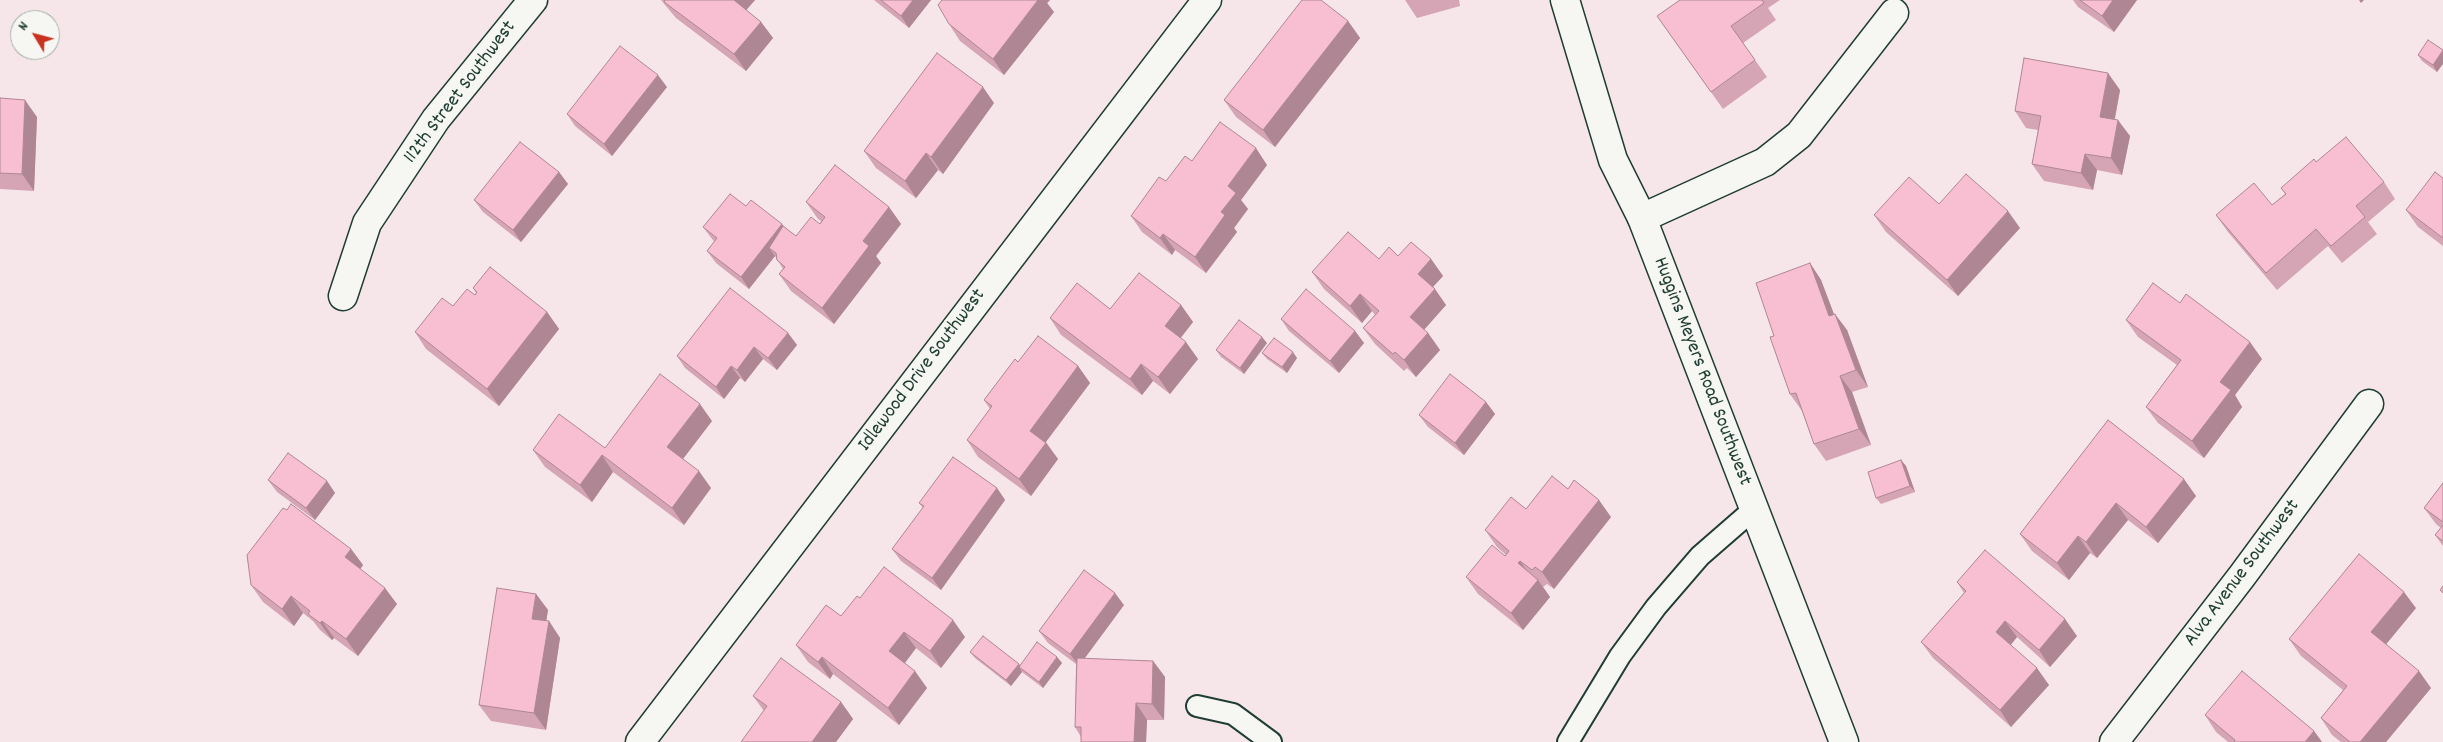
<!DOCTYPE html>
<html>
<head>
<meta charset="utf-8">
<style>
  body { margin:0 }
  #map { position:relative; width:2443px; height:742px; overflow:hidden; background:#f7e6e9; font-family:Dekko,sans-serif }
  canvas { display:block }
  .north { position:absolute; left:10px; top:10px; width:50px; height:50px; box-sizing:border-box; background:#f6f6f2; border:1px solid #a0aca6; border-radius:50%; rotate:307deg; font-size:14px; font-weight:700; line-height:20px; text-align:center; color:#1f3d34 }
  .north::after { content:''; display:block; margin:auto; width:18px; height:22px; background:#c8321e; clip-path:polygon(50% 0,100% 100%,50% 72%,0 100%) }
</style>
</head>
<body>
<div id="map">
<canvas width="2443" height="742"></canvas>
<div class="north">N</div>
</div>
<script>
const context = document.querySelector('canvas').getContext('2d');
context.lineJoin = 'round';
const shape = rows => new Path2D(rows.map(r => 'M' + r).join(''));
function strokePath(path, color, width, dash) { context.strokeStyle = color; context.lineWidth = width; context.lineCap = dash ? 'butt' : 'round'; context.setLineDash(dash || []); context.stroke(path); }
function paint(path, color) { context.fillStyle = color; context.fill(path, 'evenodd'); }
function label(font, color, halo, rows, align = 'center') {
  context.font = font + ' Dekko,sans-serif'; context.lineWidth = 4.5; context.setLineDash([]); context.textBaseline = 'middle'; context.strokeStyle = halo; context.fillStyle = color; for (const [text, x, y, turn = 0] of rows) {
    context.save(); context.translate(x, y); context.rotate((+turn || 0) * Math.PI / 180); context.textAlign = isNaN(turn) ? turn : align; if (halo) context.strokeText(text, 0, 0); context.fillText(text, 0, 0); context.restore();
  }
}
const service = shape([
  [1197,706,1233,714,1271,742],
  [1568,742,1620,656,1656,607,1700,556,1754,509]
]);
const minor = shape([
  [1642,218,1765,162,1799,135,1894,13],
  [343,296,367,223,436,119,533,0],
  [640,742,1207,0],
  [2114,742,2242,576,2369,404]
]);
const tertiary = shape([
  [1565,0,1613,160,1642,218,1844,742]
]);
strokePath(service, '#1f3d34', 24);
strokePath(minor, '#1f3d34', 31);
strokePath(tertiary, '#1f3d34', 31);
strokePath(service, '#f6f6f2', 20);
strokePath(minor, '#f6f6f2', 28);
strokePath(tertiary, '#f6f6f2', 28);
paint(shape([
  [661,0,755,0,746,10,761,22,773,38,746,71,676,18],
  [874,0,931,0,909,28],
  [942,0,1050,0,1047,3,1054,12,1004,75,960,41,949,24],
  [1405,0,1459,0,1460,6,1417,18],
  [1680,0,1780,0,1768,8,1776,20,1743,43,1767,77,1723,109,1657,16],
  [2073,0,2137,0,2114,32,2078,7],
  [1348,21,1360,38,1275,147,1236,117,1224,100],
  [2443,50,2437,72,2422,61,2418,55],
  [667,87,612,156,575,126,567,114],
  [2120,90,2115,119,2130,136,2122,175,2097,170,2093,190,2044,181,2032,164,2038,130,2026,128,2015,111],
  [0,98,37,117,34,191,0,189],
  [994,103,943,174,938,170,916,198,876,168,864,151],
  [1192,161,1267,165,1241,200,1248,209,1234,228,1237,232,1206,273,1175,250,1172,255,1142,232,1131,216,1166,181],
  [2316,162,2384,182,2395,199,2368,222,2377,234,2342,263,2328,246,2277,290,2228,232,2216,215,2272,205,2285,194,2281,188],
  [559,172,568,184,521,242,483,212,474,200],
  [2443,178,2443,246,2418,227,2406,210],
  [806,202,889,207,901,224,876,256,881,263,834,324,791,291,779,274,783,269,775,256,749,289,716,263,707,251,715,242,712,239,703,227,746,206,784,227,796,236,820,224,821,221,818,219],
  [1939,204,2020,228,1958,296,1886,232,1874,215],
  [1398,256,1431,259,1443,276,1433,287,1446,305,1424,330,1428,333,1440,350,1416,377,1407,368,1404,371,1375,344,1363,328,1375,315,1372,311,1362,323,1324,289,1312,272,1379,259],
  [1810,263,1821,280,1834,314,1847,330,1868,387,1852,392,1871,445,1826,461,1814,444,1802,411,1790,394,1774,336],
  [473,288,547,312,559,329,499,406,426,349,415,332,453,306,475,295,476,293],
  [2180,303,2262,359,2235,395,2242,407,2204,458,2158,423,2146,407,2177,365,2138,337,2126,320],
  [1181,305,1193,322,1181,338,1198,359,1170,394,1153,381,1142,395,1061,335,1050,318,1110,309],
  [1281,319,1355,331,1364,343,1339,373,1289,331],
  [788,333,797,345,777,370,763,359,745,382,740,378,724,399,685,368,677,356],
  [1267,343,1244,374,1221,357,1216,350],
  [1262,353,1297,358,1287,373,1267,359],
  [1018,362,1078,366,1090,383,1046,442,1058,459,1031,496,978,457,967,440,990,409,984,400],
  [1486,402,1495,414,1464,455,1428,427,1419,415],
  [2108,420,2196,496,2158,543,2128,520,2097,558,2090,553,2069,580,2032,551,2020,534],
  [712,421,683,459,711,488,684,525,613,472,592,502,545,467,533,450,605,448],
  [1901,460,1906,466,1915,492,1881,504,1876,498],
  [268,480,327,481,335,493,315,520,277,492],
  [2443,483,2443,546,2435,535,2441,528,2436,524,2424,508],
  [997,488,1005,500,941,590,901,561,892,549,923,508,919,503],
  [1568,489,1611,517,1554,589,1547,584,1543,587,1550,597,1523,630,1478,594,1466,577,1506,555,1497,547,1485,530],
  [287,510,351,549,363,565,360,569,397,604,358,656,334,638,332,640,320,630,313,621,303,613,294,626,263,602,251,585],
  [1957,582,2077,636,2050,667,2017,637,2011,645,2049,685,2011,727,1933,658,1921,642,1964,593],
  [536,594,548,610,546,621,549,621,560,638,546,730,491,721,479,705],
  [860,598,965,637,941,668,916,648,905,663,927,688,899,725,833,674,830,679,808,662,796,645,841,616],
  [1124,605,1084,659,1153,661,1165,677,1164,720,1147,720,1146,742,1081,742,1081,737,1075,727,1076,664,1048,643,1039,631],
  [2416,608,2386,644,2431,688,2386,742,2341,742,2332,735,2321,718,2343,690,2301,656,2289,639],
  [970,652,1020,665,1057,657,1062,663,1043,688,1022,672,1011,686,975,658],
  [753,696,841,702,853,719,836,742,741,742,764,711],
  [2205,715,2314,731,2322,742,2228,742,2216,732]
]), '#d5a4b5');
paint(shape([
  [733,0,755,0,743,14],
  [913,0,931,0,909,28,901,16],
  [1038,0,1050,0,1047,3,1054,12,1004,75,993,59],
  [2113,0,2137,0,2114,32,2102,16],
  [2359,0,2364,0,2361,3],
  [1348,21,1360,38,1275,147,1263,130],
  [761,22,773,38,746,71,734,54],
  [2443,51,2443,64,2437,72,2433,65],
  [2108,73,2120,90,2112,133,2100,117],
  [658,75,667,87,612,156,604,144],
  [983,87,994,103,943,174,931,157],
  [25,100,37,117,34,191,22,174],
  [2118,120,2130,136,2122,175,2111,158],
  [1256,148,1267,165,1241,200,1248,209,1234,228,1237,232,1206,273,1195,257,1221,212,1228,186],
  [926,153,938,170,916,198,905,181],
  [2085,154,2097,170,2093,190,2081,173],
  [559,172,568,184,521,242,513,230],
  [889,207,901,224,876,256,881,263,834,324,822,308,863,241],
  [2008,211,2020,228,1958,296,1947,280],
  [782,224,791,236,769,248,775,256,749,289,741,277],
  [1163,234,1175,250,1172,255,1160,238],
  [1431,259,1443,276,1430,290,1418,274],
  [1810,263,1821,280,1841,333,1829,316],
  [1435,289,1446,305,1421,333,1410,317],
  [1360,294,1372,311,1362,323,1350,306],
  [1181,305,1193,322,1177,342,1165,326],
  [547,312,559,329,499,406,487,389],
  [1835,314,1847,330,1868,387,1856,370],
  [1355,331,1364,343,1339,373,1330,361],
  [788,333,797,345,777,370,768,358],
  [1428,333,1440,350,1416,377,1404,360],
  [1262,337,1267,343,1244,374,1240,368],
  [1186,342,1198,359,1170,394,1158,377],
  [2250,342,2262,359,2235,395,2242,407,2204,458,2192,441,2220,382],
  [754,347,763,359,745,382,737,370],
  [1293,352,1297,358,1287,373,1282,367],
  [1141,364,1153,381,1142,395,1130,379],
  [731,366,740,378,724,399,716,387],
  [1078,366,1090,383,1042,447,1030,431],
  [1840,376,1852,392,1871,445,1859,429],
  [1486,402,1495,414,1464,455,1455,443],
  [700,404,712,421,679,464,667,447],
  [1046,443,1058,459,1031,496,1019,479],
  [602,455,613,472,592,502,580,485],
  [1901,460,1906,466,1915,492,1910,486],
  [699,471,711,488,684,525,672,508],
  [2184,479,2196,496,2158,543,2146,527],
  [327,481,335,493,315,520,306,508],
  [997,488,1005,500,941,590,932,578],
  [1599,500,1611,517,1554,589,1542,572],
  [2116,503,2128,520,2097,558,2086,542],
  [2078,536,2090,553,2069,580,2057,563],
  [351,549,363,565,357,574,345,557],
  [1520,561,1531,577,1518,563],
  [1538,580,1550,597,1523,630,1511,613],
  [385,588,397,604,358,656,346,639],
  [2404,592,2416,608,2383,648,2371,632],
  [1115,593,1124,605,1079,666,1070,654],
  [536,594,548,610,544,635,532,619],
  [291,596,303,613,294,626,282,609],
  [2065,619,2077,636,2050,667,2039,650],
  [953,620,965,637,941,668,930,651],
  [322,621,334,638,332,640,320,623],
  [549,621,560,638,546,730,534,713],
  [2005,621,2017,637,2008,648,1996,632],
  [904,632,916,648,901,668,889,651],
  [822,657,833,674,830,679,818,662],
  [1057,657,1062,663,1043,688,1039,682],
  [1153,661,1165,677,1164,720,1152,704],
  [1019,664,1023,670,1019,667,1022,672,1011,686,1006,680],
  [2037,668,2049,685,2011,727,2000,710],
  [915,671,927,688,899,725,888,708],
  [2419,671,2431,688,2386,742,2360,742],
  [841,702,853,719,836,742,812,742],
  [1136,703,1147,720,1146,742,1134,742],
  [2314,731,2322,742,2305,742]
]), '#ae8694');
const building = shape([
  [665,0,734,0,761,22,734,54,664,2,665,0],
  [881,0,913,0,901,16,881,0],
  [942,0,1038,0,993,59,949,24,938,5,942,0],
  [1302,0,1321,0,1348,21,1263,130,1224,100,1302,0],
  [1680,0,1762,0,1764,3,1731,26,1755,60,1711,92,1657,16,1680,0],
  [2080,0,2113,0,2102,16,2080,0],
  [2428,40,2443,50,2433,65,2418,55,2428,40],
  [620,46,658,75,604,144,567,114,620,46],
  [937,53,983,87,931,157,926,153,905,181,864,151,937,53],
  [2024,58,2108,73,2100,117,2118,120,2111,158,2085,154,2081,173,2032,164,2041,116,2015,111,2024,58],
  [0,98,25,100,22,174,0,173,0,98],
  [1220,122,1256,148,1228,186,1236,193,1221,212,1225,215,1195,257,1163,234,1160,238,1131,216,1159,177,1166,181,1185,156,1192,161,1220,122],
  [2346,137,2384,182,2356,206,2365,217,2331,246,2316,229,2266,273,2216,215,2254,183,2272,205,2286,194,2281,188,2314,159,2316,162,2346,137],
  [520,142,559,172,513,230,474,200,520,142],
  [835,165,889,207,863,241,869,246,822,308,779,274,785,267,777,260,776,253,769,248,783,226,796,236,811,217,820,224,825,217,806,202,835,165],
  [2435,172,2443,178,2443,238,2406,210,2435,172],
  [1966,174,2008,211,1947,280,1874,215,1909,177,1939,204,1966,174],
  [730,194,746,206,751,200,782,224,741,277,707,251,717,238,703,227,730,194],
  [1348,232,1379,259,1389,247,1398,256,1411,242,1431,259,1418,274,1435,289,1410,317,1428,333,1404,360,1395,352,1393,354,1363,328,1379,311,1360,294,1350,306,1312,272,1348,232],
  [1810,263,1829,316,1835,314,1856,370,1840,376,1859,429,1814,444,1796,393,1790,394,1770,337,1774,336,1756,283,1810,263],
  [490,267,547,312,487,389,415,332,442,298,453,306,467,289,475,295,477,292,473,288,490,267],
  [1139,273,1181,305,1165,326,1186,342,1158,377,1141,364,1130,379,1050,318,1077,283,1110,309,1139,273],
  [2153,283,2180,303,2186,294,2250,342,2220,382,2231,390,2192,441,2146,407,2181,360,2126,320,2153,283],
  [730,288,788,333,768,358,754,347,737,370,731,366,716,387,677,356,730,288],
  [1306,289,1355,331,1330,361,1281,319,1306,289],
  [1239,320,1262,337,1240,368,1216,350,1239,320],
  [1038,336,1078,366,1030,431,1046,443,1019,479,967,440,992,406,984,400,1015,359,1018,362,1038,336],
  [1274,338,1293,352,1282,367,1262,353,1274,338],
  [660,374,700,404,667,447,699,471,672,508,602,455,580,485,533,450,559,414,605,448,660,374],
  [1450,374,1486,402,1455,443,1419,415,1450,374],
  [2108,420,2184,479,2146,527,2116,503,2086,542,2078,536,2057,563,2020,534,2108,420],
  [288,453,327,481,306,508,268,480,288,453],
  [953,457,997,488,932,578,892,549,924,506,919,503,953,457],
  [1901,460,1910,486,1876,498,1868,472,1901,460],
  [1552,476,1568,489,1574,480,1599,500,1542,572,1535,567,1532,570,1520,561,1518,563,1538,580,1511,613,1466,577,1492,545,1505,556,1509,551,1485,530,1511,497,1526,509,1552,476],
  [2443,483,2443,522,2424,508,2443,483],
  [291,504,351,549,345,557,385,588,346,639,322,621,320,623,308,614,310,611,291,596,282,609,251,585,247,555,283,508,287,510,291,504],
  [2443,525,2443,541,2435,535,2443,525],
  [1985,550,2065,619,2039,650,2005,621,1996,632,2037,668,2000,710,1921,642,1966,591,1957,582,1985,550],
  [2359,554,2404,592,2371,632,2419,671,2360,742,2350,742,2321,718,2347,686,2289,639,2359,554],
  [884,567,953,620,930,651,904,632,889,651,915,671,888,708,822,657,818,662,796,645,826,605,841,616,857,596,860,598,884,567],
  [1084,570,1115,593,1070,654,1039,631,1084,570],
  [2443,586,2443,593,2440,590,2443,586],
  [497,588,536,594,532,619,549,621,534,713,479,705,497,588],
  [983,636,1019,664,1006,680,970,652,983,636],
  [1037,642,1057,657,1039,682,1019,667,1037,642],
  [781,658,841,702,812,742,741,742,767,706,753,696,781,658],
  [1077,658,1153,661,1152,704,1136,703,1134,742,1081,742,1081,727,1075,727,1077,658],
  [2242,671,2314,731,2305,742,2234,742,2235,740,2205,715,2242,671]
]);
paint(building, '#f8bfd3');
strokePath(building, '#ae8694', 1);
label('20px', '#1f3d34', '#f6f6f2', [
  ["112th Street Southwest",461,93,-53],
  ["Idlewood Drive Southwest",923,371,-53],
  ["Huggins Meyers Road Southwest",1701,372,69],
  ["Alva Avenue Southwest",2243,574,-53]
]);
</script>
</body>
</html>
